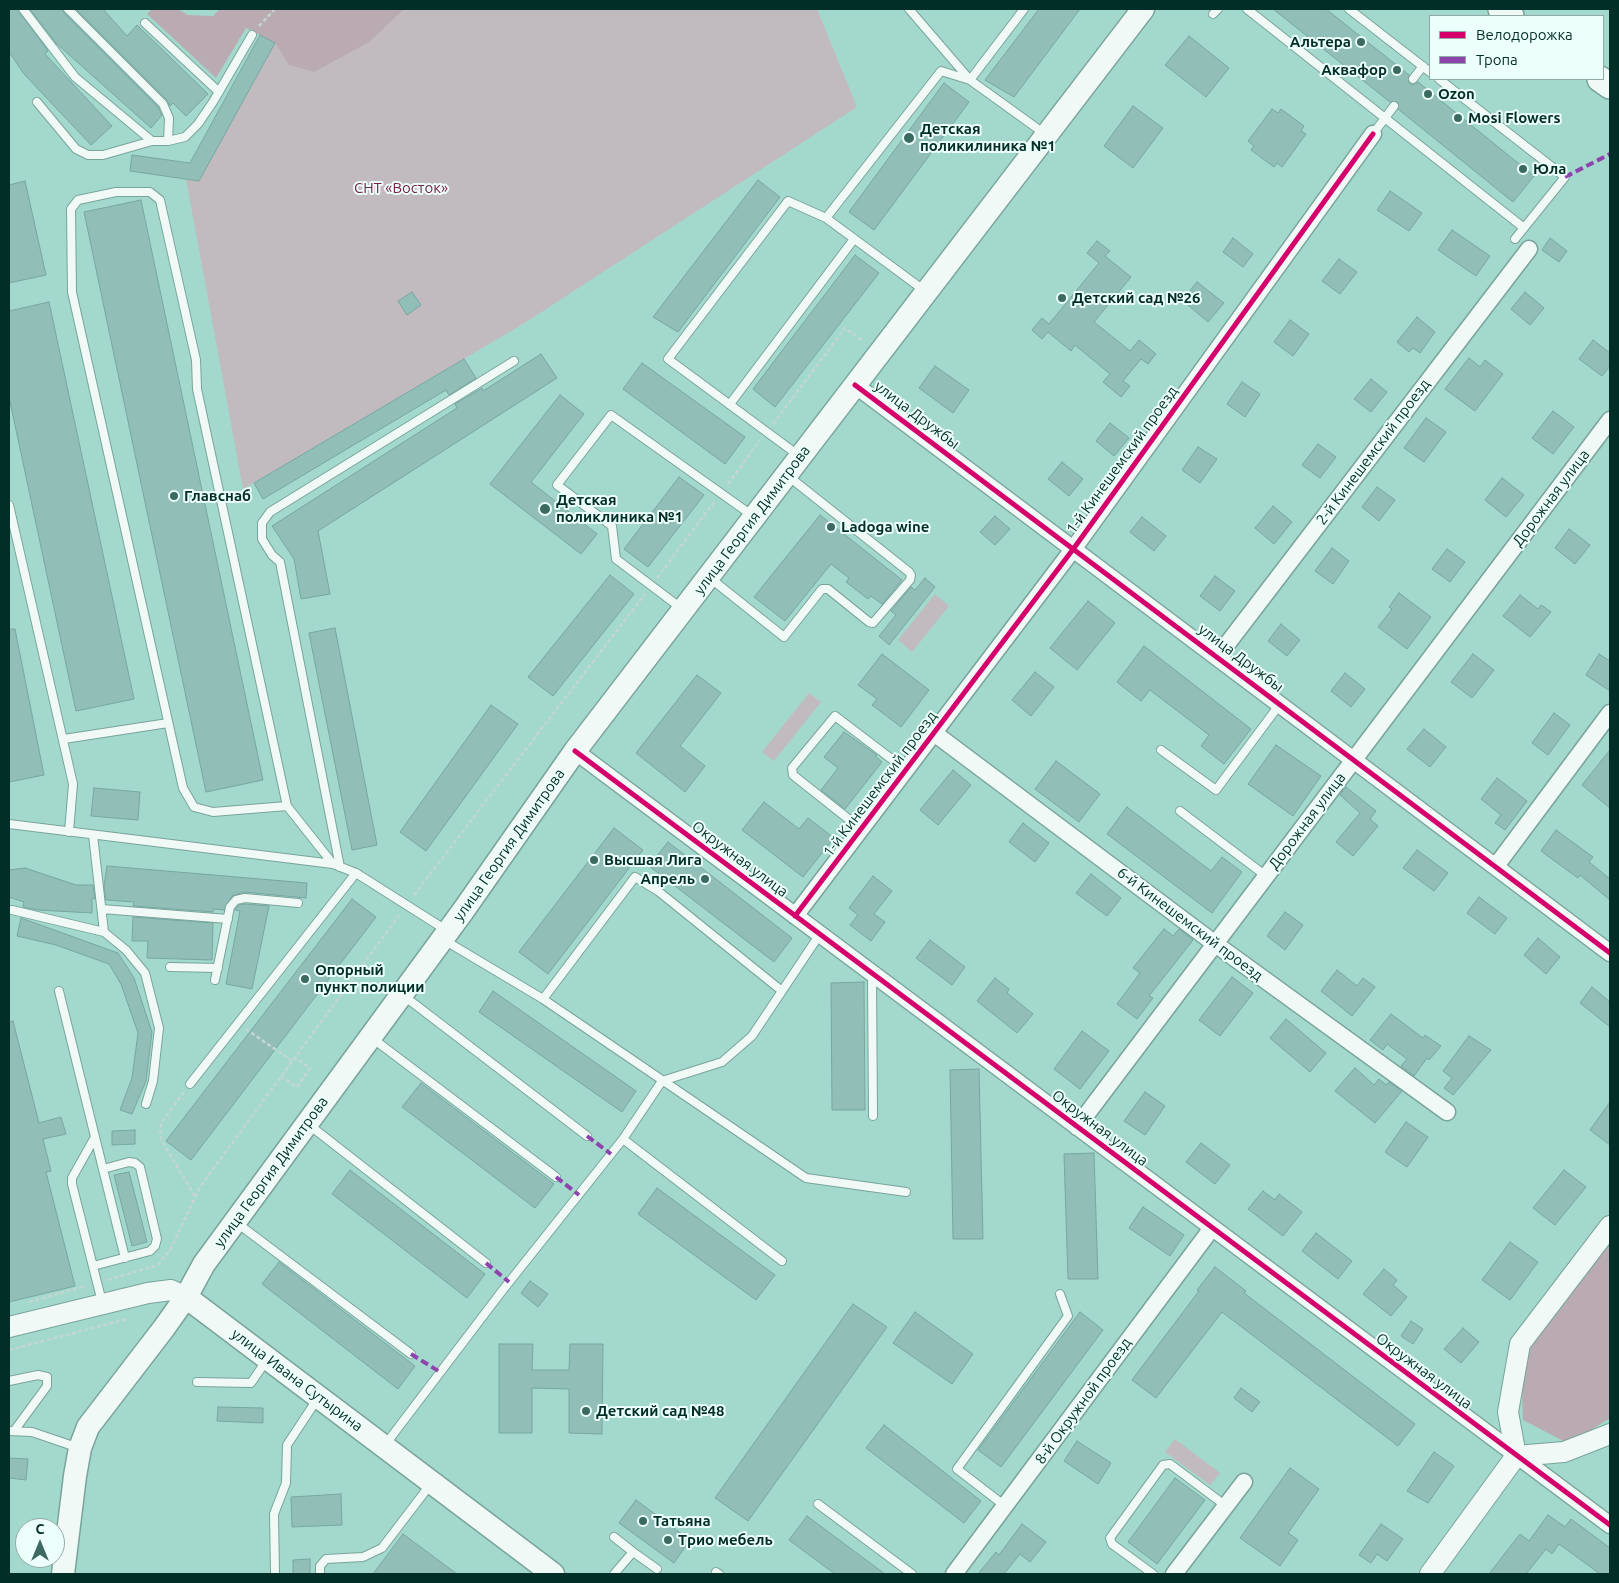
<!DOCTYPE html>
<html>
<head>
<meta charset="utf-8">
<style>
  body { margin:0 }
  #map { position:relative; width:1619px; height:1583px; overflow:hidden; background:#a3d9cc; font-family:Ubuntu,sans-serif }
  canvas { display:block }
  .frame { position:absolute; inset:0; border:10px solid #012e26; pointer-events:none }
  .legend { position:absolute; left:1429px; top:15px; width:175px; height:65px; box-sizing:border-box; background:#edfffa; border:1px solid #8faba5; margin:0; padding:6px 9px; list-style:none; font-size:15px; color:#012e26 }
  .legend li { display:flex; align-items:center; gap:10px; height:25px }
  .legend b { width:25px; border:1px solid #8faba5 }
  .north { position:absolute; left:15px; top:1518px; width:50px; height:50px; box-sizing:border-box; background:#edfffa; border:1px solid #8faba5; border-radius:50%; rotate:0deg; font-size:14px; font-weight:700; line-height:20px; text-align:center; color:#012e26 }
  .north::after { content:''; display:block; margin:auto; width:18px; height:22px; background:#3a6a60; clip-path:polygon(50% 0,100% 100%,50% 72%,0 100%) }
</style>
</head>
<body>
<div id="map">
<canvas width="1619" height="1583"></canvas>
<div class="frame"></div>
<ul class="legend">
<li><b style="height:6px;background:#d6006c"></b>Велодорожка</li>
<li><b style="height:6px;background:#8e44ad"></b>Тропа</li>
</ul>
<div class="north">С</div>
</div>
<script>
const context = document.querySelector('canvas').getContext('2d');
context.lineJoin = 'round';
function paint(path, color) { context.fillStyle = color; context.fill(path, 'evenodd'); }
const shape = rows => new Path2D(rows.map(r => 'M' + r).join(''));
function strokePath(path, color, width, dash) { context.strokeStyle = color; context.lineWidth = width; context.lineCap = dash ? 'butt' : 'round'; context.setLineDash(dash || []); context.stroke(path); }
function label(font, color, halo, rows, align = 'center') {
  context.font = font + ' Ubuntu,sans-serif'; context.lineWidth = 4; context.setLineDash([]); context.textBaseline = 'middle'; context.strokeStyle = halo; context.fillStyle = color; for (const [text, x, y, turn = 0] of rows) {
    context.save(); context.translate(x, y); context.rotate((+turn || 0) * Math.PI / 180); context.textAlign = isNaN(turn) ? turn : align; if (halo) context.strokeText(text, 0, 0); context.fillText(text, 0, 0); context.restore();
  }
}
paint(shape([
  [312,9,817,9,857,107,523,324,243,489,186,179,199,181,275,43],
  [935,594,949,606,912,652,898,640],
  [809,693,821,702,774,761,762,752],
  [1175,1439,1220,1473,1210,1485,1165,1452]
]), '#c1babe');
paint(shape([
  [152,9,178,9,188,15,213,16,220,9,404,9,369,42,314,72,289,65,275,43,246,28,216,78,147,14],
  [1610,1239,1610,1418,1569,1444,1523,1420,1522,1391,1528,1353,1534,1338]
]), '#baabb3');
const building = shape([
  [9,9,17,9,48,51,45,54,112,126,91,145,24,74,9,52,9,9],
  [30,9,62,9,64,13,158,107,162,115,151,128,56,43,30,9],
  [76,9,103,9,127,36,137,25,208,94,186,116,173,103,170,106,167,100,76,9],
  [1039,9,1080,9,1014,97,985,80,1039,9],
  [1273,9,1326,9,1409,75,1409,83,1413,85,1418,82,1534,176,1513,202,1398,109,1398,102,1390,102,1273,9],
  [260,35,275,43,199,181,130,171,132,155,190,163,260,35],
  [1189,36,1229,68,1206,97,1165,65,1189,36],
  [944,83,969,102,874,230,849,212,944,83],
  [1133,106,1163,128,1133,168,1104,146,1133,106],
  [1272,109,1278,113,1281,109,1304,126,1301,131,1306,134,1282,167,1277,163,1274,167,1251,150,1254,146,1248,141,1272,109],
  [758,180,780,197,678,332,653,317,758,180],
  [25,181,46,275,9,283,9,185,25,181],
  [1390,191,1422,213,1409,231,1377,210,1390,191],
  [141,200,263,780,206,792,84,212,141,200],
  [1452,230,1490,256,1476,276,1438,250,1452,230],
  [1233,238,1253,254,1243,267,1223,252,1233,238],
  [1550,238,1567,251,1559,262,1542,250,1550,238],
  [1097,241,1110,251,1105,256,1131,277,1094,322,1130,351,1139,340,1156,354,1148,364,1141,359,1123,381,1130,386,1121,397,1103,382,1110,374,1075,345,1071,351,1048,332,1042,339,1032,330,1042,318,1049,324,1099,263,1087,253,1097,241],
  [855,255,879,273,775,407,753,389,855,255],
  [1339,259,1357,272,1340,294,1322,281,1339,259],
  [1197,282,1224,303,1208,322,1182,300,1197,282],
  [412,292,421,305,407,315,398,301,412,292],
  [1525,292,1544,308,1530,325,1511,309,1525,292],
  [49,302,134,699,76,711,9,397,9,311,49,302],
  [1417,317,1435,332,1420,353,1413,348,1409,352,1397,342,1417,317],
  [1290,320,1309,334,1293,356,1274,342,1290,320],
  [1593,340,1610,353,1610,366,1602,376,1579,359,1593,340],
  [541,354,557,378,318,531,330,594,301,599,294,559,272,526,457,408,455,404,482,388,483,391,541,354],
  [1469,358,1480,367,1485,360,1503,374,1475,411,1445,389,1469,358],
  [464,359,476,378,449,395,446,390,263,499,254,483,464,359],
  [642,363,745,437,725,464,623,389,642,363],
  [935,366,969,390,953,413,919,388,935,366],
  [1371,379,1387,392,1371,412,1354,399,1371,379],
  [1242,382,1260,394,1245,417,1227,404,1242,382],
  [560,395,584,414,531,482,597,534,581,554,490,484,560,395],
  [1553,411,1574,427,1553,454,1532,438,1553,411],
  [1426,418,1446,432,1424,462,1404,448,1426,418],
  [1110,423,1129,438,1114,456,1096,441,1110,423],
  [1318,444,1336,457,1320,478,1302,465,1318,444],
  [1198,447,1217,459,1200,483,1182,470,1198,447],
  [1062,462,1083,479,1069,496,1048,479,1062,462],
  [679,477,704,495,648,567,624,549,679,477],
  [1502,478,1524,495,1506,517,1485,500,1502,478],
  [1377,487,1395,500,1379,521,1362,507,1377,487],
  [1273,506,1292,522,1274,544,1255,528,1273,506],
  [820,515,902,580,882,604,871,596,868,599,846,582,849,578,831,564,785,621,754,597,820,515],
  [995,516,1010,529,995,545,980,532,995,516],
  [1142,517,1166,536,1154,551,1130,532,1142,517],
  [1569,529,1590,545,1575,564,1555,548,1569,529],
  [1332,548,1349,561,1333,584,1315,571,1332,548],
  [1447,549,1465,562,1450,582,1432,569,1447,549],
  [610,575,634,594,553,696,528,677,610,575],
  [1215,576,1235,591,1220,611,1200,596,1215,576],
  [925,578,935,587,889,645,879,636,896,615,891,611,911,587,915,590,925,578],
  [1399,593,1431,617,1407,649,1378,627,1392,609,1389,607,1399,593],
  [1520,595,1538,609,1541,605,1551,612,1530,637,1503,616,1520,595],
  [1088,601,1115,623,1077,670,1050,648,1088,601],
  [1281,624,1300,640,1287,656,1268,641,1281,624],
  [335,628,377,845,352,850,309,633,335,628],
  [9,629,15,629,44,775,9,782,9,629],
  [1144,646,1251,729,1224,764,1201,746,1209,735,1150,690,1141,701,1117,682,1144,646],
  [882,654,929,690,901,727,872,705,877,699,858,685,882,654],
  [1473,654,1494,670,1472,698,1451,682,1473,654],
  [1599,654,1610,661,1610,691,1586,675,1599,654],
  [1035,672,1054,687,1031,716,1012,700,1035,672],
  [1345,673,1365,689,1351,707,1331,691,1345,673],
  [697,675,721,693,680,746,705,766,685,792,636,753,697,675],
  [491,705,518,724,426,851,400,832,491,705],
  [1554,713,1570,725,1548,755,1532,743,1554,713],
  [1424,729,1446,747,1430,767,1407,749,1424,729],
  [844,732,877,755,875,756,882,762,845,809,821,790,838,768,824,757,844,732],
  [1276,745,1321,776,1293,816,1248,784,1276,745],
  [1610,750,1610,808,1582,785,1610,750],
  [1056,761,1100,794,1079,822,1035,789,1056,761],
  [953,770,971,785,938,825,920,810,953,770],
  [1497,778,1527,801,1505,830,1495,823,1501,815,1481,799,1497,778],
  [1346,787,1376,811,1370,819,1378,826,1353,856,1336,842,1360,813,1340,795,1346,787],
  [94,788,140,792,138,820,91,816,94,788],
  [764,802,799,829,808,818,834,838,803,877,742,830,764,802],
  [1127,807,1211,871,1222,857,1242,872,1212,913,1107,834,1127,807],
  [1023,823,1049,843,1035,862,1009,842,1023,823],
  [614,828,643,850,548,974,519,952,614,828],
  [1556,830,1593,857,1589,862,1610,879,1610,900,1580,875,1578,878,1541,851,1556,830],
  [668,842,792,938,774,962,649,866,668,842],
  [1417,850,1448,873,1434,891,1403,868,1417,850],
  [107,866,307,883,306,898,244,892,232,896,224,910,213,909,213,912,133,906,134,902,106,900,104,886,107,866],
  [25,868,76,885,93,885,95,899,92,898,92,913,38,910,23,907,24,902,9,897,9,870,25,868],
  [1091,874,1121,898,1107,916,1076,893,1091,874],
  [873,876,892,891,874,914,885,922,871,941,850,925,858,915,849,908,873,876],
  [1479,897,1507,918,1495,934,1467,913,1479,897],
  [352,899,376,917,191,1160,166,1141,352,899],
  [245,904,269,906,252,989,226,984,240,911,235,910,239,905,245,904],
  [1285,912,1303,925,1285,950,1267,936,1285,912],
  [133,917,213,923,212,960,147,958,148,941,132,941,133,917],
  [21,918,118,953,134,978,152,1032,146,1081,132,1114,120,1110,132,1078,138,1033,121,984,109,964,56,945,17,936,21,918],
  [1164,929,1173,936,1179,929,1193,940,1149,996,1153,998,1137,1019,1117,1004,1140,973,1133,968,1164,929],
  [1538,938,1560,957,1546,974,1524,955,1538,938],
  [930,940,965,967,952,985,916,958,930,940],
  [1337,970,1357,986,1363,978,1375,987,1352,1016,1321,991,1337,970],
  [1232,977,1253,993,1220,1036,1199,1020,1232,977],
  [995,978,1009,989,1007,993,1033,1014,1017,1033,977,1001,995,978],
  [864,982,865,1110,832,1110,831,983,864,982],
  [1592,987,1610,1002,1610,1027,1580,1003,1592,987],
  [493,991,636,1091,622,1112,479,1012,493,991],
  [1391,1014,1423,1038,1425,1035,1441,1046,1429,1060,1427,1058,1414,1076,1401,1066,1407,1059,1387,1044,1383,1050,1370,1040,1391,1014],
  [1286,1019,1326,1053,1310,1072,1270,1038,1286,1019],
  [13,1021,39,1123,61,1117,66,1134,43,1139,51,1171,46,1172,75,1286,9,1302,9,1022,13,1021],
  [1082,1031,1109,1051,1080,1089,1054,1069,1082,1031],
  [1469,1036,1491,1050,1453,1095,1444,1088,1452,1078,1443,1071,1469,1036],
  [1355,1068,1374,1085,1379,1079,1386,1085,1389,1082,1402,1091,1375,1123,1335,1091,1355,1068],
  [979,1069,983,1239,953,1239,950,1070,979,1069],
  [421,1083,554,1184,535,1208,402,1107,421,1083],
  [1145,1092,1165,1106,1145,1135,1124,1121,1145,1092],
  [1610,1102,1610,1145,1590,1130,1610,1102],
  [1406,1122,1428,1137,1407,1167,1385,1152,1406,1122],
  [135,1130,135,1144,112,1145,112,1131,135,1130],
  [1201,1143,1230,1165,1215,1184,1186,1162,1201,1143],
  [1094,1153,1098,1279,1068,1279,1064,1154,1094,1153],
  [350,1170,485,1274,467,1298,332,1194,350,1170],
  [1564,1170,1586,1187,1555,1225,1533,1208,1564,1170],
  [129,1172,147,1242,132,1246,114,1175,129,1172],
  [657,1188,775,1275,756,1300,638,1214,657,1188],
  [1263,1191,1275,1200,1279,1194,1302,1212,1283,1236,1248,1209,1263,1191],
  [1143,1207,1184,1235,1170,1256,1129,1228,1143,1207],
  [1316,1233,1352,1261,1338,1279,1302,1251,1316,1233],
  [1510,1242,1538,1262,1510,1300,1482,1280,1510,1242],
  [279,1262,415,1366,398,1389,262,1284,279,1262],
  [1215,1267,1246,1291,1244,1293,1415,1424,1398,1446,1222,1312,1156,1398,1132,1380,1199,1291,1197,1290,1215,1267],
  [1384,1269,1397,1280,1393,1285,1407,1297,1391,1316,1363,1294,1384,1269],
  [530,1281,548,1294,538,1307,521,1293,530,1281],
  [853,1304,887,1327,748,1521,715,1498,853,1304],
  [915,1312,973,1354,952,1384,893,1343,915,1312],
  [1080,1312,1103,1330,1001,1467,978,1450,1080,1312],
  [1411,1321,1423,1329,1413,1344,1401,1336,1411,1321],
  [1463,1328,1479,1342,1461,1363,1444,1349,1463,1328],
  [499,1344,533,1344,532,1370,569,1370,570,1344,603,1344,602,1434,569,1433,569,1389,532,1388,532,1433,499,1433,499,1344],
  [1241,1388,1260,1402,1252,1412,1234,1398,1241,1388],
  [218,1407,263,1408,263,1423,217,1421,218,1407],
  [884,1425,981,1501,964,1523,866,1448,884,1425],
  [1077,1441,1111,1463,1098,1484,1064,1461,1077,1441],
  [1434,1452,1454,1466,1428,1503,1407,1491,1434,1452],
  [9,1458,28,1459,26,1480,9,1478,9,1458],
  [1290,1468,1319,1489,1288,1533,1298,1540,1280,1566,1240,1538,1290,1468],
  [1175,1478,1205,1500,1157,1564,1128,1542,1175,1478],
  [341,1494,342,1525,292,1527,291,1497,341,1494],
  [636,1500,690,1540,674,1563,619,1523,636,1500],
  [1548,1515,1565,1527,1571,1519,1610,1548,1610,1574,1600,1574,1559,1544,1552,1554,1546,1549,1526,1574,1489,1574,1520,1534,1529,1541,1548,1515],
  [807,1516,885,1574,835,1574,789,1540,807,1516],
  [1022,1524,1046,1542,1030,1562,1020,1554,1004,1574,978,1574,996,1552,999,1555,1022,1524],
  [1381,1524,1403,1539,1387,1561,1377,1554,1371,1563,1359,1555,1381,1524],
  [403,1534,457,1574,373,1574,403,1534],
  [310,1559,310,1574,293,1574,293,1560,310,1559]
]);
paint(building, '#92beb8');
strokePath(building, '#77a6a1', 1);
const service = shape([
  [23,9,75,77,152,141],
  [68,9,163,104,169,118,168,141],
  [909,9,970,80,1045,134],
  [1247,9,1524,228],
  [1349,9,1430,72],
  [1213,14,1218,9],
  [145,23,219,92],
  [1413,79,1423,66],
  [1439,79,1565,177,1515,239],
  [37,102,76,149,88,155,103,155,152,141,168,141,185,137,198,124,213,102,252,35],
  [1373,134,1394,106],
  [925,291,826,218,941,71,970,80,1024,9],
  [730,404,854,239],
  [798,455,668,359,788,201,826,218],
  [9,505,73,784,69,832],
  [710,578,784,637,822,589,828,589,869,622,873,623,910,580,911,575,909,572,788,476],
  [681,608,616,559,612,526,557,485,611,415,753,516],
  [64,739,168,723],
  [1161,750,1216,790,1280,704],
  [287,806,213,812,194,807,183,788,72,292,71,209,78,200,116,192,150,192,160,200,196,360,197,389,287,806,333,864],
  [1180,811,1266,876],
  [9,824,333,864,356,873,446,930],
  [861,829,793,775,792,768,835,716,906,770],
  [93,835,104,932,126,950,145,973,159,1028,153,1081,146,1104],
  [340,867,280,562,272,555,262,539,262,523,270,512,514,361],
  [102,909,228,919],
  [12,910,104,932],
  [444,940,543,999],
  [170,967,218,968],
  [872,976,873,1116],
  [215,980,230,907,236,900,245,898,298,903],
  [59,991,95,1137,72,1178,72,1184,102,1302],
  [782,991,658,891,635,877,543,999,806,1178,906,1192],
  [404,996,587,1136],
  [372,1038,556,1177],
  [190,1084,356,873],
  [308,1124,486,1263],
  [95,1137,125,1258],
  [623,1139,782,1261],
  [237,1223,411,1354],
  [93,1266,150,1251,155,1246,157,1239,140,1167,135,1163,129,1162,103,1169],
  [9,1381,38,1375,47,1377,47,1386,14,1431],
  [197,1382,251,1383,266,1361],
  [9,1431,32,1432,79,1448],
  [385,1445,502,1291,623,1139,662,1081,722,1062,752,1036,820,934],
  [818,1504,912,1574],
  [1005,1506,957,1469,1068,1316,1060,1294],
  [614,1537,633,1552,614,1574],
  [633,1552,657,1569],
  [716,1572,719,1574],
  [275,1574,274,1514,286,1483,287,1445,318,1398],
  [320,1574,320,1566,326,1559,363,1557,382,1548,430,1485],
  [1153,1574,1112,1544,1110,1538,1163,1465,1170,1464,1226,1506]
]);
const minor = shape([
  [855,385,1610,953],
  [1218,656,1529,249],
  [934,733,1214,943,1447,1112],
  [575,751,1610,1525],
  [1496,866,1610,713],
  [795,916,1074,548,1373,134],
  [1077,1127,1610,420],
  [954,1574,1212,1228],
  [1174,1574,1244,1482]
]);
const tertiary = shape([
  [9,1327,148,1293,171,1290,186,1297],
  [1516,1456,1564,1452,1610,1434],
  [1430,1574,1516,1456,1508,1412,1520,1344,1610,1226]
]);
const secondary = shape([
  [186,1297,553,1574],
  [63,1574,75,1476,80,1448,88,1427,164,1328,186,1297,204,1264,463,911,575,751,1143,9]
]);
const primary = shape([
  [1501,9,1511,16],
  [1600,79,1610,86]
]);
strokePath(service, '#78a49a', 10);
strokePath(minor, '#78a49a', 19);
strokePath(tertiary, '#78a49a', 22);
strokePath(secondary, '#78a49a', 25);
strokePath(primary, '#78a49a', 28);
strokePath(shape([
  [259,26,275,9],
  [773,424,845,328,862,340],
  [728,484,760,440],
  [657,578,714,502],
  [414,895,645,594],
  [246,1029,292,1061],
  [281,1076,297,1087,310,1068,295,1058],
  [184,1092,161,1123,160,1135,164,1145,195,1196],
  [108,1280,158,1265,170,1250,200,1187,400,914],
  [29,1302,86,1286],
  [9,1350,127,1319]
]), '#c3d6d1', 2.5, [4, 2.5]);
strokePath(service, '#f1f9f7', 8);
strokePath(minor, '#f1f9f7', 16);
strokePath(tertiary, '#f1f9f7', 20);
strokePath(secondary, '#f1f9f7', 22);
strokePath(primary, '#f1f9f7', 25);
strokePath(shape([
  [1565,177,1610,154],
  [587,1136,611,1154],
  [556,1177,579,1195],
  [486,1263,509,1282],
  [411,1354,440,1372]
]), '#8e44ad', 4, [8, 4]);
strokePath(shape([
  [855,385,1610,953],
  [575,751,1610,1525],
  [795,916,1074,548,1373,134]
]), '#d6006c', 5);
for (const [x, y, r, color] of [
  [1361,42,5,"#3a6a60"],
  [1397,70,5,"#3a6a60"],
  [1428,94,5,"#3a6a60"],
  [1458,118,5,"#3a6a60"],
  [909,138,6,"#3a6a60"],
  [1523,169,5,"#3a6a60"],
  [1062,298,5,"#3a6a60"],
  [174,496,5,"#3a6a60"],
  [545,509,6,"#3a6a60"],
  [831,527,5,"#3a6a60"],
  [594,860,5,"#3a6a60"],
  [705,879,5,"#3a6a60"],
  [305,979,5,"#3a6a60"],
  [586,1411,5,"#3a6a60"],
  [643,1521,5,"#3a6a60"],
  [668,1540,5,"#3a6a60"]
]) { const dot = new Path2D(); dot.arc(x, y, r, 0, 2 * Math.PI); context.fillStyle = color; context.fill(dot); strokePath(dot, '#edfffa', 2); }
label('bold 15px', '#012e26', '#edfffa', [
  ["Альтера",1351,42,"right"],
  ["Аквафор",1387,70,"right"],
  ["Ozon",1438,94],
  ["Mosi Flowers",1468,118],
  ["Детская",920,129],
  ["поликилиника №1",920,146],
  ["Юла",1533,169],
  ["Детский сад №26",1072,298],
  ["Главснаб",184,496],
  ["Детская",556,500],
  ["поликлиника №1",556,517],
  ["Ladoga wine",841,527],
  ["Высшая Лига",604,860],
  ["Апрель",695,879,"right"],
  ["Опорный",315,970],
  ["пункт полиции",315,987],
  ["Детский сад №48",596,1411],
  ["Татьяна",653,1521],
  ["Трио мебель",678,1540]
], 'left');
label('15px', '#772347', '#edfffa', [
  ["СНТ «Восток»",401,188]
]);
label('15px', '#012e26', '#edfffa', [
  ["улица Дружбы",917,415,37],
  ["2-й Кинешемский проезд",1373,452,-53],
  ["1-й Кинешемский проезд",1122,460,-54],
  ["Дорожная улица",1551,498,-53],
  ["улица Георгия Димитрова",752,520,-53],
  ["улица Дружбы",1241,658,37],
  ["1-й Кинешемский проезд",880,784,-53],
  ["Дорожная улица",1307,821,-53],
  ["улица Георгия Димитрова",509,845,-55],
  ["Окружная улица",740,859,37],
  ["6-й Кинешемский проезд",1190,924,37],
  ["Окружная улица",1100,1128,37],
  ["улица Георгия Димитрова",271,1172,-54],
  ["Окружная улица",1424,1371,37],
  ["улица Ивана Сутырина",297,1380,37],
  ["8-й Окружной проезд",1083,1401,-54]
]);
</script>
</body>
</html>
